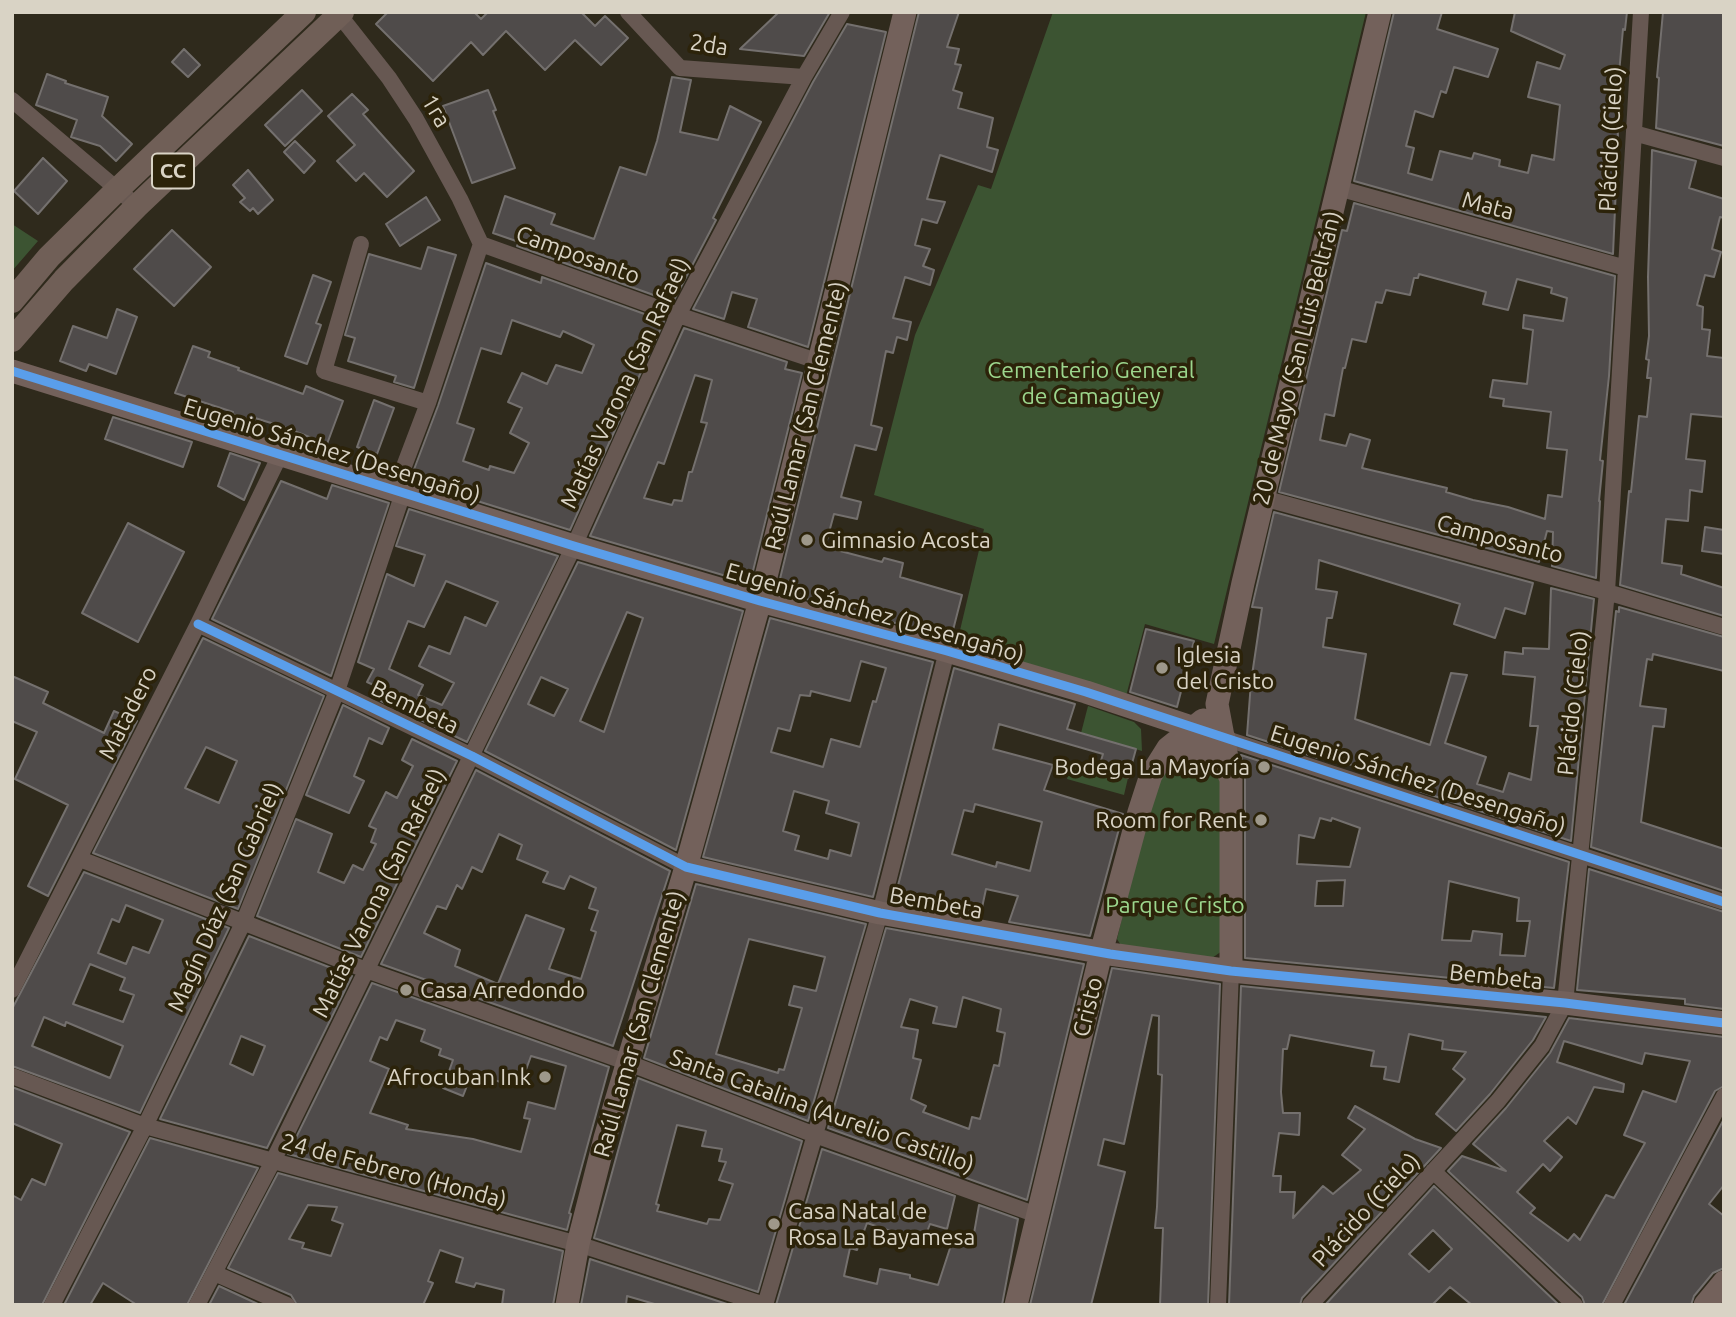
<!DOCTYPE html>
<html>
<head>
<meta charset="utf-8">
<style>
  body { margin:0 }
  #map { position:relative; width:1736px; height:1317px; overflow:hidden; background:#2f2a1c; font-family:Ubuntu,sans-serif }
  canvas { display:block }
  .frame { position:absolute; inset:0; border:14px solid #d9d3c5; pointer-events:none }
</style>
</head>
<body>
<div id="map">
<canvas width="1736" height="1317"></canvas>
<div class="frame"></div>
</div>
<script>
const context = document.querySelector('canvas').getContext('2d');
context.lineJoin = 'round';
function paint(path, color) { context.fillStyle = color; context.fill(path, 'evenodd'); }
const shape = rows => new Path2D(rows.map(r => 'M' + r).join(''));
function strokePath(path, color, width, dash) { context.strokeStyle = color; context.lineWidth = width; context.lineCap = dash ? 'butt' : 'round'; context.setLineDash(dash || []); context.stroke(path); }
function label(font, color, halo, rows, align = 'center') {
  context.font = font + ' Ubuntu,sans-serif'; context.lineWidth = 7; context.setLineDash([]); context.textBaseline = 'middle'; context.strokeStyle = halo; context.fillStyle = color; for (const [text, x, y, turn = 0] of rows) {
    context.save(); context.translate(x, y); context.rotate((+turn || 0) * Math.PI / 180); context.textAlign = isNaN(turn) ? turn : align; if (halo) context.strokeText(text, 0, 0); context.fillText(text, 0, 0); context.restore();
  }
}
paint(shape([
  [1053,12,1366,12,1214,644,1145,624,1126,696,957,643,984,529,874,495,915,335,978,185,991,189],
  [12,224,38,241,12,271],
  [1088,706,1134,722,1141,729,1142,751,1081,733],
  [1199,756,1224,777,1222,951,1212,958,1122,947,1117,939,1152,794,1162,769],
  [1072,762,1128,778,1124,795,1067,779]
]), '#3c5432');
const building = shape([
  [388,12,474,12,481,19,488,12,581,12,595,26,605,16,628,38,601,65,575,40,545,70,506,31,483,55,471,42,433,81,376,24,388,12],
  [779,12,830,12,804,56,740,49,779,12],
  [919,12,959,12,947,47,959,49,955,64,961,65,953,90,962,93,958,108,993,118,987,147,998,150,992,172,940,155,927,199,945,202,937,223,922,219,915,245,930,249,923,266,934,270,930,285,905,277,893,318,911,322,907,340,897,337,893,353,886,351,871,425,882,428,876,450,855,445,841,497,861,502,857,519,834,514,825,547,882,562,884,558,903,563,900,577,962,595,951,638,777,591,919,12],
  [1394,12,1442,12,1437,29,1498,49,1488,77,1454,67,1446,93,1441,91,1433,117,1415,111,1406,146,1414,148,1408,173,1432,180,1440,151,1472,159,1474,153,1500,160,1499,166,1528,173,1532,155,1554,160,1560,105,1528,97,1537,62,1560,69,1565,55,1511,31,1515,12,1627,12,1625,30,1623,29,1617,96,1618,141,1613,254,1354,181,1394,12],
  [1663,12,1724,12,1724,146,1656,128,1659,78,1657,77,1663,12],
  [847,24,886,32,808,347,748,327,757,299,732,292,724,319,693,309,813,82,847,24],
  [184,49,200,65,188,77,172,62,184,49],
  [47,74,66,81,65,83,108,97,102,116,132,144,116,161,100,146,71,137,77,120,36,105,47,74],
  [672,77,691,80,680,132,718,140,730,106,761,122,713,218,716,220,673,302,517,246,519,242,493,233,505,196,555,214,551,224,594,239,620,167,646,175,657,141,672,77],
  [302,90,322,111,285,146,265,125,302,90],
  [488,90,496,110,493,111,515,168,472,183,443,106,488,90],
  [352,94,368,110,363,114,414,171,387,197,364,173,356,181,337,161,355,145,328,116,352,94],
  [295,141,315,161,304,173,284,152,295,141],
  [1652,150,1696,161,1689,188,1724,199,1724,218,1720,217,1712,249,1721,252,1714,277,1705,275,1697,305,1703,307,1702,329,1710,330,1707,356,1724,358,1724,417,1691,414,1686,459,1705,461,1702,492,1690,490,1688,521,1666,519,1662,563,1682,566,1681,574,1724,588,1724,616,1620,585,1629,491,1631,492,1639,416,1647,417,1651,378,1647,378,1649,360,1646,359,1649,336,1648,277,1652,150],
  [43,158,67,181,38,214,14,191,43,158],
  [248,170,273,200,258,214,253,208,250,211,240,202,245,198,233,185,248,170],
  [426,197,440,220,400,246,386,224,426,197],
  [1354,203,1615,276,1609,376,1600,460,1603,461,1599,501,1600,501,1596,578,1552,566,1553,532,1547,531,1539,562,1279,492,1342,230,1347,231,1354,203],
  [1419,274,1486,292,1483,304,1508,310,1517,279,1552,288,1551,293,1567,298,1563,321,1524,315,1523,328,1533,330,1527,384,1493,380,1490,397,1504,399,1503,406,1551,412,1547,448,1567,450,1562,497,1548,495,1545,519,1508,507,1473,500,1446,492,1447,488,1362,468,1370,440,1350,434,1346,446,1320,440,1325,414,1334,416,1343,368,1345,368,1352,339,1366,342,1376,302,1382,303,1386,290,1410,295,1414,278,1418,278,1419,274],
  [172,230,211,267,174,306,134,269,172,230],
  [428,247,456,255,414,388,394,382,396,376,348,361,355,338,345,335,369,254,421,269,428,247],
  [486,263,541,283,542,277,664,321,570,530,410,480,438,406,486,263],
  [512,320,560,337,563,331,594,345,582,373,556,365,547,384,522,373,508,402,522,408,510,433,529,443,514,473,490,466,489,470,463,461,474,429,457,423,481,348,501,354,512,320],
  [313,275,331,282,316,323,321,325,307,364,285,356,313,275],
  [117,309,137,317,116,374,89,364,86,371,60,361,73,326,107,338,117,309],
  [684,328,787,362,785,369,802,373,750,583,590,536,684,328],
  [695,375,712,380,701,422,707,423,692,472,689,472,682,501,674,500,672,505,644,498,658,462,664,464,695,375],
  [193,346,210,352,208,357,239,368,238,370,303,394,306,386,343,401,327,444,284,427,255,418,254,422,232,414,233,412,175,393,193,346],
  [374,400,394,408,377,454,357,447,374,400],
  [113,417,192,442,183,467,105,439,113,417],
  [230,453,260,463,244,500,218,486,230,453],
  [281,481,327,499,332,485,389,503,331,676,212,619,281,481],
  [409,509,558,556,467,742,421,720,422,718,400,706,398,709,381,701,387,691,367,682,374,669,358,662,387,574,414,586,425,555,396,546,409,509],
  [446,581,498,602,486,626,465,617,450,654,429,646,419,666,454,683,442,705,418,695,423,685,389,669,408,621,424,627,446,581],
  [1274,512,1533,583,1525,614,1505,608,1495,638,1454,624,1460,604,1319,560,1316,589,1337,592,1332,618,1327,618,1323,647,1366,654,1355,719,1430,745,1451,673,1467,675,1445,743,1486,757,1477,784,1503,792,1509,773,1531,780,1538,726,1530,726,1535,677,1503,674,1505,652,1523,654,1523,648,1549,649,1551,588,1594,599,1571,841,1416,790,1418,785,1319,755,1318,758,1247,735,1251,682,1262,608,1252,607,1274,512],
  [128,523,184,552,138,642,82,613,128,523],
  [1705,527,1724,530,1724,554,1702,551,1705,527],
  [578,562,743,611,676,850,485,751,578,562],
  [627,612,643,618,604,732,580,721,627,612],
  [541,677,568,689,554,716,528,704,541,677],
  [1619,607,1724,637,1724,671,1653,654,1652,660,1647,659,1640,706,1666,709,1664,727,1653,726,1641,822,1724,849,1724,891,1591,847,1616,611,1619,612,1619,607],
  [770,618,933,662,873,897,703,857,770,618],
  [861,661,886,668,876,702,873,701,860,747,831,739,823,767,771,752,778,728,790,731,800,695,810,696,811,691,850,701,861,661],
  [794,791,829,801,826,813,859,823,851,856,830,850,828,859,795,850,799,836,783,831,794,791],
  [1146,629,1194,641,1177,707,1130,692,1146,629],
  [203,638,324,696,238,909,93,853,203,638],
  [206,747,237,761,219,803,185,788,206,747],
  [954,668,1075,704,1067,729,1136,749,1128,778,1098,770,1103,754,999,724,993,749,1053,765,1044,790,1123,814,1090,936,1009,922,1018,896,986,889,980,917,894,901,954,668],
  [975,804,1042,822,1030,871,997,862,996,867,952,854,964,810,973,812,975,804],
  [12,676,48,692,43,703,104,733,114,711,137,721,48,896,28,886,68,805,15,779,37,732,12,721,12,676],
  [343,705,389,728,382,744,369,738,354,776,364,781,349,813,306,795,343,705],
  [412,739,457,761,361,957,257,916,296,819,332,834,318,872,344,883,353,865,363,870,376,844,371,842,376,829,369,826,386,792,397,798,413,766,402,760,412,739],
  [1241,755,1569,862,1554,988,1245,958,1245,779,1241,755],
  [1320,818,1331,821,1332,818,1360,828,1350,867,1297,864,1299,835,1314,838,1320,818],
  [1345,880,1343,906,1315,906,1317,881,1345,880],
  [1449,881,1519,898,1517,921,1530,921,1525,956,1500,955,1502,934,1473,931,1471,941,1442,940,1449,881],
  [476,770,670,871,613,1046,381,964,476,770],
  [499,834,522,845,517,859,548,872,543,882,564,889,570,876,596,888,589,908,598,911,591,930,596,932,581,979,549,969,564,929,526,915,498,984,455,966,460,950,424,933,437,906,446,909,457,885,462,889,472,867,482,872,499,834],
  [1589,869,1724,912,1724,1009,1685,1004,1685,999,1577,990,1589,869],
  [84,872,229,928,140,1113,12,1066,12,1009,84,872],
  [126,905,163,920,149,953,133,947,126,964,98,953,112,919,119,922,126,905],
  [90,964,125,978,120,990,134,995,123,1022,73,1004,90,964],
  [44,1017,65,1026,66,1022,123,1046,110,1078,32,1046,44,1017],
  [696,884,866,924,808,1121,644,1058,696,884],
  [749,939,825,957,816,991,794,986,789,1005,802,1008,784,1070,779,1069,778,1073,716,1054,749,939],
  [886,928,1084,964,1027,1200,828,1128,886,928],
  [963,997,1001,1009,997,1031,1005,1033,999,1066,994,1065,980,1119,972,1117,969,1129,923,1112,926,1106,911,1099,921,1060,913,1058,918,1030,901,1027,910,999,937,1007,933,1023,956,1027,963,997],
  [249,936,352,976,267,1148,160,1119,249,936],
  [241,1036,265,1046,253,1075,230,1064,241,1036],
  [1112,968,1220,984,1208,1305,1160,1305,1163,1228,1155,1228,1157,1207,1162,1075,1158,1074,1159,1016,1152,1015,1124,1144,1104,1139,1098,1165,1125,1172,1091,1305,1030,1305,1112,968],
  [372,983,609,1067,569,1213,571,1214,567,1230,288,1154,372,983],
  [396,1020,425,1030,421,1041,441,1049,439,1055,453,1060,443,1088,463,1096,472,1073,507,1084,508,1081,520,1086,531,1056,566,1066,555,1109,528,1102,524,1118,530,1119,521,1152,473,1139,406,1129,408,1125,370,1113,389,1069,370,1061,380,1037,387,1040,396,1020],
  [1241,986,1546,1017,1533,1040,1490,1094,1456,1131,1436,1114,1465,1079,1453,1069,1466,1052,1442,1049,1443,1041,1409,1034,1399,1082,1384,1079,1386,1067,1371,1066,1374,1051,1290,1035,1287,1049,1283,1049,1281,1092,1283,1113,1300,1113,1299,1135,1279,1133,1273,1176,1281,1176,1280,1192,1295,1192,1293,1218,1323,1186,1333,1194,1361,1170,1342,1155,1365,1129,1348,1118,1355,1106,1415,1139,1441,1148,1302,1298,1300,1305,1229,1305,1241,986],
  [1569,1018,1724,1037,1724,1086,1715,1091,1602,1305,1585,1305,1582,1297,1448,1171,1462,1156,1506,1171,1473,1144,1506,1108,1550,1053,1569,1018],
  [1564,1041,1642,1064,1645,1053,1690,1061,1676,1102,1643,1091,1624,1135,1645,1143,1614,1198,1606,1195,1580,1240,1574,1234,1568,1241,1530,1213,1535,1208,1517,1192,1543,1164,1550,1171,1562,1157,1544,1141,1568,1117,1576,1124,1594,1087,1623,1092,1624,1084,1557,1062,1564,1041],
  [638,1078,802,1141,758,1292,594,1238,638,1078],
  [677,1125,706,1131,702,1146,722,1149,719,1161,726,1162,719,1180,733,1184,720,1220,709,1219,707,1224,657,1211,659,1205,656,1204,677,1125],
  [12,1087,130,1132,42,1305,12,1305,12,1195,21,1200,32,1179,45,1185,62,1144,12,1123,12,1087],
  [1724,1119,1724,1185,1709,1204,1724,1216,1724,1268,1713,1273,1694,1296,1691,1305,1624,1305,1724,1119],
  [150,1138,258,1168,187,1305,137,1305,103,1283,90,1305,64,1305,150,1138],
  [822,1149,955,1196,947,1229,930,1224,923,1242,867,1223,857,1250,850,1248,844,1276,877,1284,880,1269,910,1275,910,1278,938,1285,954,1236,973,1239,979,1205,1018,1219,1002,1305,776,1305,822,1149],
  [278,1173,563,1251,553,1305,502,1305,504,1290,476,1283,474,1287,456,1282,463,1258,440,1250,428,1281,433,1283,423,1305,297,1305,291,1295,228,1268,278,1173],
  [308,1205,337,1207,332,1220,343,1224,331,1256,302,1248,304,1243,289,1239,308,1205],
  [1434,1186,1559,1305,1472,1305,1450,1287,1432,1305,1325,1305,1434,1186],
  [1433,1230,1452,1249,1429,1272,1409,1254,1433,1230],
  [590,1259,730,1305,658,1305,627,1296,626,1305,581,1305,590,1259],
  [219,1286,260,1305,209,1305,219,1286]
]);
paint(building, '#4f4b4a');
strokePath(building, '#74706e', 2);
strokePath(shape([
  [337,12,389,78,416,119,460,199,481,244],
  [628,12,680,68,804,77],
  [12,100,137,206],
  [1634,133,1724,158],
  [1338,188,1626,268],
  [361,244,324,371,428,403],
  [481,244,678,315,820,362],
  [395,490,428,403,481,244],
  [1263,498,1607,592,1724,627],
  [198,624,472,756,686,867],
  [1224,738,1724,902],
  [80,859,366,970,626,1062,815,1135,1037,1215],
  [12,990,198,624,280,455],
  [12,1076,145,1126,578,1244,765,1305],
  [1433,1171,1575,1305],
  [214,1273,287,1305],
  [52,1305,145,1126,244,921,337,691,403,493],
  [197,1305,273,1161,574,546,678,315,804,77,842,12],
  [765,1305,880,913,947,651],
  [1218,1305,1231,971],
  [1310,1305,1498,1101,1542,1046,1565,1003,1607,592,1641,12],
  [1612,1305,1724,1096]
]), '#675852', 16);
strokePath(shape([
  [12,371,574,546,760,601,947,651,1086,692,1224,738],
  [1162,762,1176,752,1194,749,1211,753,1224,763,1230,777],
  [686,867,880,913,1110,954,1231,971,1565,1003,1724,1023],
  [1231,971,1231,779,1217,704,1243,583,1380,12],
  [567,1305,578,1244,605,1138,686,867,760,601,905,12],
  [1016,1305,1101,953,1139,812,1151,775,1168,748,1203,720],
  [1705,1305,1724,1282]
]), '#73615b', 23);
strokePath(shape([
  [12,301,49,257,118,189,304,12],
  [12,340,64,280,137,206,342,12]
]), '#705f57', 24);
strokePath(shape([
  [12,371,574,546,760,601,947,651,1086,692,1724,902],
  [198,624,472,756,686,867,880,913,1110,954,1231,971,1565,1003,1724,1023]
]), '#5a9eea', 9);
for (const [x, y, r, color] of [
  [807,540,7,"#9e988a"],
  [1162,668,7,"#9e988a"],
  [1264,767,7,"#9e988a"],
  [1261,820,7,"#9e988a"],
  [406,990,7,"#9e988a"],
  [545,1077,7,"#9e988a"],
  [774,1224,7,"#9e988a"]
]) { const dot = new Path2D(); dot.arc(x, y, r, 0, 2 * Math.PI); context.fillStyle = color; context.fill(dot); strokePath(dot, '#2c230a', 2.5); }
for (const [x, y, w] of [
  [173,171,42]
]) { const box = new Path2D(); box.roundRect(x - w / 2, y - 17.5, w, 35, 5); context.fillStyle = '#2c230a'; context.fill(box); strokePath(box, '#d9d3c5', 2); }
label('bold 21px', '#d9d3c5', null, [
  ["CC",173,171]
]);
label('23px', '#d9d3c5', '#2c230a', [
  ["2da",709,45,9],
  ["1ra",436,111,59],
  ["Plácido (Cielo)",1611,139,-87],
  ["Mata",1488,206,15],
  ["Camposanto",578,255,20],
  ["20 de Mayo (San Luis Beltrán)",1297,358,-76],
  ["Matías Varona (San Rafael)",625,383,-65],
  ["Raúl Lamar (San Clemente)",806,416,-76],
  ["Eugenio Sánchez (Desengaño)",332,451,17],
  ["Camposanto",1500,539,15],
  ["Eugenio Sánchez (Desengaño)",875,613,16],
  ["Plácido (Cielo)",1573,703,-84],
  ["Bembeta",415,707,26],
  ["Matadero",128,713,-63],
  ["Eugenio Sánchez (Desengaño)",1418,780,18],
  ["Matías Varona (San Rafael)",379,893,-64],
  ["Magín Díaz (San Gabriel)",225,897,-66],
  ["Bembeta",936,903,10],
  ["Bembeta",1496,977,6],
  ["Cristo",1088,1007,-76],
  ["Raúl Lamar (San Clemente)",639,1024,-74],
  ["Santa Catalina (Aurelio Castillo)",822,1111,20],
  ["24 de Febrero (Honda)",394,1171,15],
  ["Plácido (Cielo)",1366,1210,-47]
]);
label('23px', '#9cd68d', '#2c230a', [
  ["Cementerio General",1091,370],
  ["de Camagüey",1091,396],
  ["Parque Cristo",1175,905]
]);
label('23px', '#d9d3c5', '#2c230a', [
  ["Gimnasio Acosta",821,540],
  ["Iglesia",1176,655],
  ["del Cristo",1176,681],
  ["Bodega La Mayoría",1250,767,"right"],
  ["Room for Rent",1247,820,"right"],
  ["Casa Arredondo",420,990],
  ["Afrocuban Ink",531,1077,"right"],
  ["Casa Natal de",788,1211],
  ["Rosa La Bayamesa",788,1237]
], 'left');
</script>
</body>
</html>
